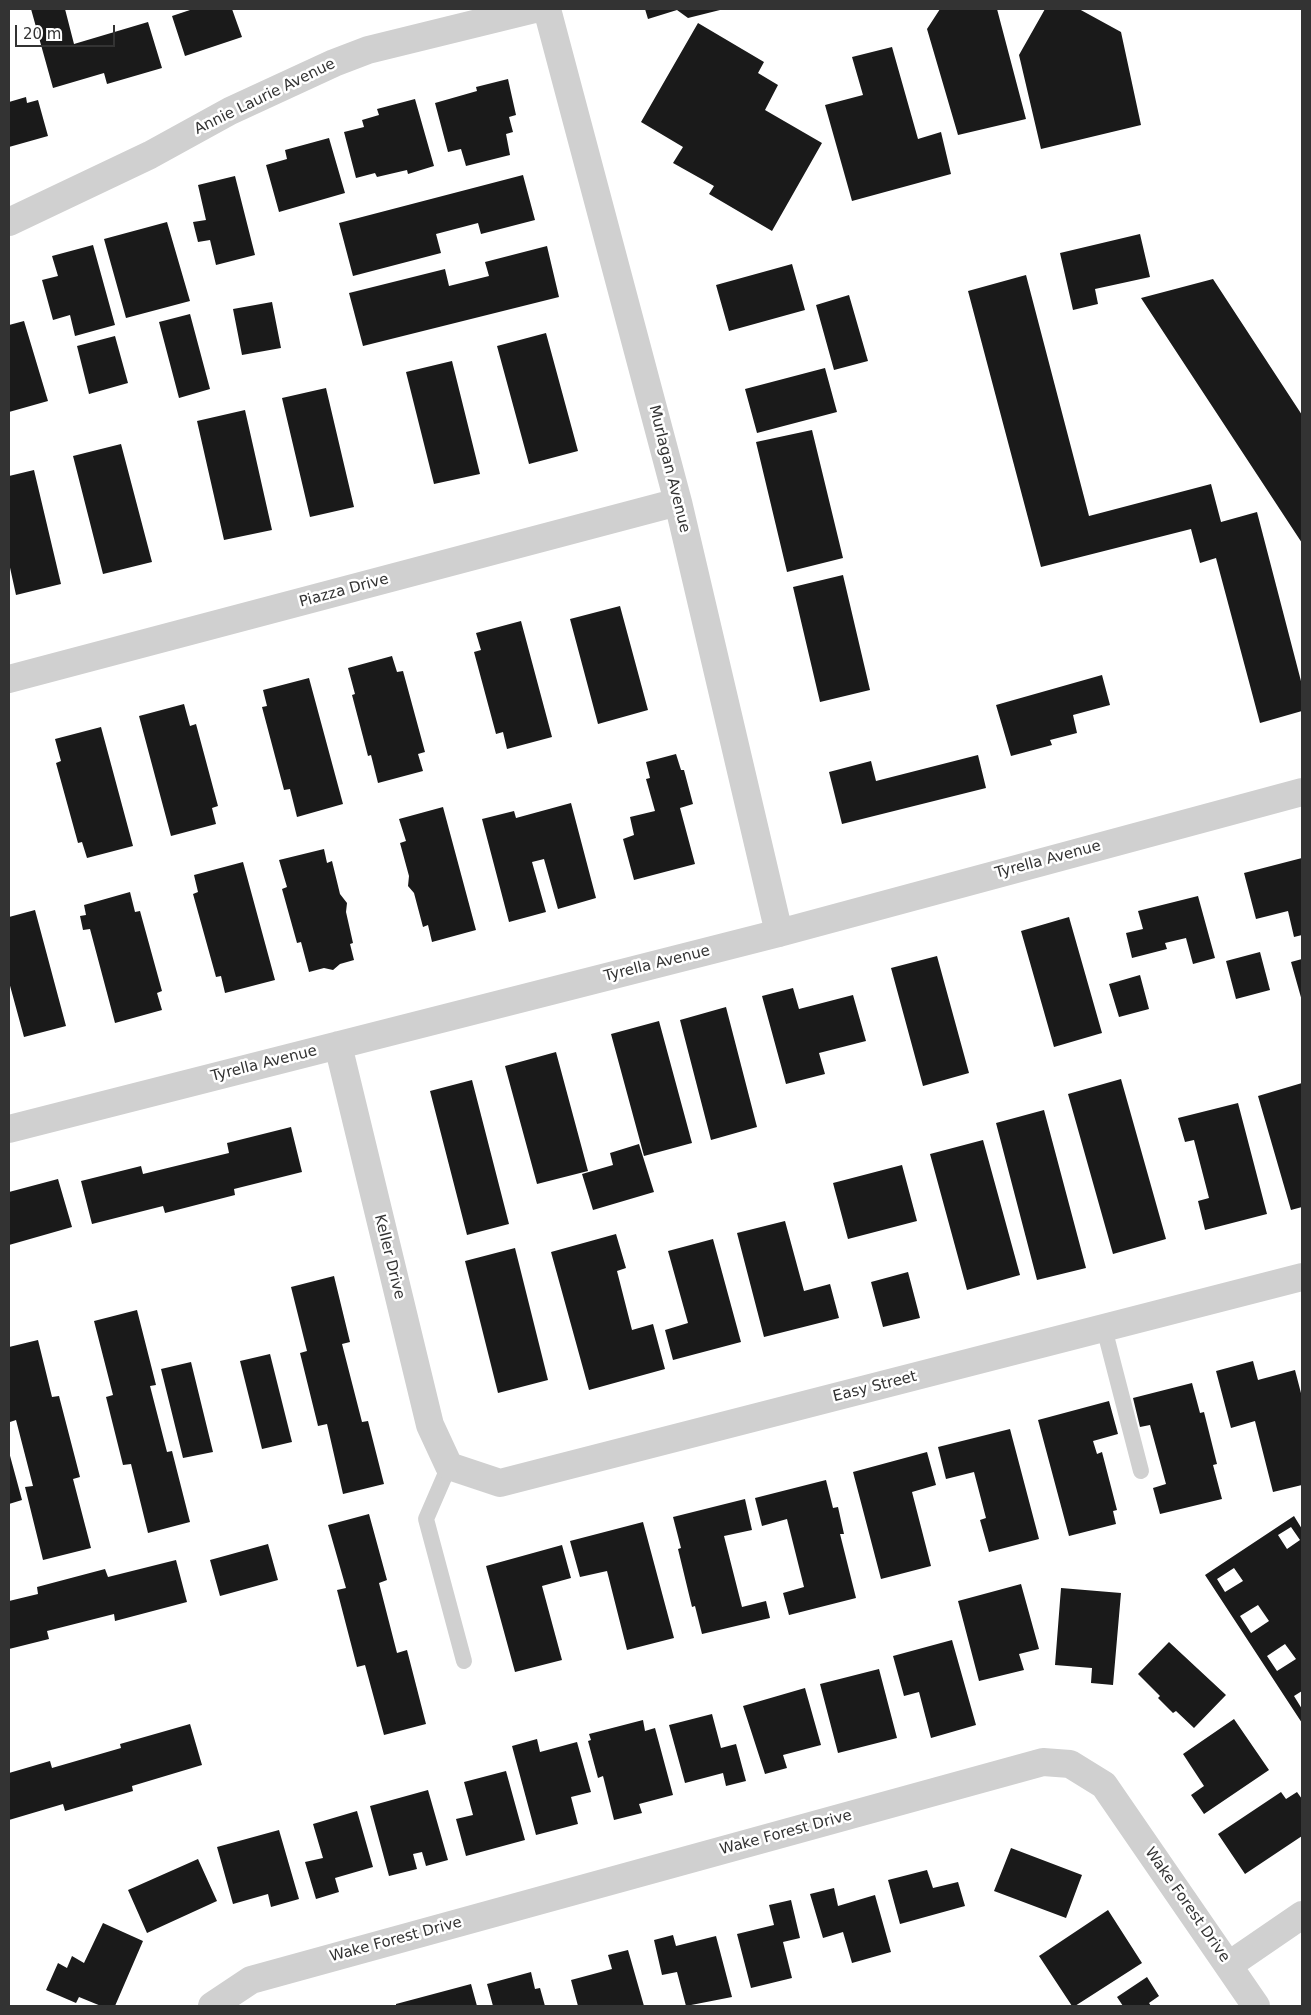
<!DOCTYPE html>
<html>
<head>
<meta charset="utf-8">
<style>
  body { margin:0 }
  #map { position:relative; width:1311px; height:2015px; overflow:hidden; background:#fff; font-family:"DejaVu Sans",sans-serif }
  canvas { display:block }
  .frame { position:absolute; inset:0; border:10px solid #333; pointer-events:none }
  .scale { position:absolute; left:15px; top:25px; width:100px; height:22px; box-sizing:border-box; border:2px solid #333; border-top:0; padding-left:6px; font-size:15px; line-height:18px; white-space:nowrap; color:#333; -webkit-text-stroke:4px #fff; paint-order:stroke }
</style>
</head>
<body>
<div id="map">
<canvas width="1311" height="2015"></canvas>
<div class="frame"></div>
<div class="scale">20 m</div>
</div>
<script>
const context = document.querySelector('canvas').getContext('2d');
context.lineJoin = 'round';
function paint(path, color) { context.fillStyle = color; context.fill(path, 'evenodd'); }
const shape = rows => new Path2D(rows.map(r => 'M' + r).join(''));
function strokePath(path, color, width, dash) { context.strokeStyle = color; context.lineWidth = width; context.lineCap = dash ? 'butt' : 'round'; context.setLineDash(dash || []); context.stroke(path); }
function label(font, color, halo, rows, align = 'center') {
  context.font = font + ' "DejaVu Sans",sans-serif'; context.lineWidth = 5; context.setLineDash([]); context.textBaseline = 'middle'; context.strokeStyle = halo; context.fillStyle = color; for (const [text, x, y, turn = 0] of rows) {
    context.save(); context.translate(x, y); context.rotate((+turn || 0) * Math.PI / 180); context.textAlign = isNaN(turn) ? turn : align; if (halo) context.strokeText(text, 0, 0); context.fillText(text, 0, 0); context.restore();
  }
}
paint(shape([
  [31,9,65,9,74,44,148,22,162,68,107,84,104,73,53,88],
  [193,9,232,9,242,37,185,56,172,16],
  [645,9,724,9,688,18,677,10,648,19],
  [940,9,997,9,1026,119,958,135,927,29],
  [1045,9,1079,9,1121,32,1141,125,1041,149,1019,55],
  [698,23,764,62,758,73,778,85,765,110,822,143,772,231,709,194,714,186,673,163,683,147,641,122],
  [892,47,918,139,941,132,951,174,852,201,825,105,863,95,852,57],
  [508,79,516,115,509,117,513,132,506,134,510,155,466,166,461,149,448,152,435,103,477,91,476,87],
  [26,97,27,103,38,100,48,136,9,147,9,102],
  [415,99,434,166,408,174,407,170,377,177,375,173,356,178,344,132,364,127,362,120,379,115,377,109],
  [329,138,345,193,279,212,266,165,287,159,285,150],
  [523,175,535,220,481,234,478,223,436,234,441,253,353,276,339,223],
  [235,176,255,255,216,265,210,240,198,242,193,222,206,220,198,185],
  [167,222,190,301,126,318,104,239],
  [1140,234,1150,277,1095,289,1098,304,1073,310,1060,253],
  [93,245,115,325,75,336,70,315,53,320,42,280,58,276,52,256],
  [547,246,559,297,363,346,349,293,445,269,449,286,489,276,485,262],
  [792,264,805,310,729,331,716,285],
  [1026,275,1089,516,1211,484,1221,522,1257,512,1302,685,1302,711,1260,723,1216,558,1200,563,1191,529,1041,567,968,291],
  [1213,279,1302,415,1302,543,1141,298],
  [849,295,868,361,834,370,816,305],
  [272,302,281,348,242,355,233,309],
  [190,314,210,389,179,398,159,322],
  [24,321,48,401,9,412,9,325],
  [546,333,578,451,529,464,497,346],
  [115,336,128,383,89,394,77,346],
  [452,361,480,474,434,484,406,372],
  [825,368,837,412,757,433,745,389],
  [326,388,354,507,310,517,282,398],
  [245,410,272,530,224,540,197,421],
  [812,430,843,558,787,572,756,442],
  [121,444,152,562,103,574,73,456],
  [34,470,61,584,16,595,9,563,9,476],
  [843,575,870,690,820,702,793,587],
  [620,606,648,710,598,724,570,619],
  [521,621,552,737,507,749,503,732,496,734,474,652,481,650,476,633],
  [392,656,397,672,403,671,425,752,418,754,423,771,378,783,371,755,368,756,352,695,355,694,348,668],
  [1102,675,1110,705,1073,715,1077,733,1050,740,1052,745,1011,756,996,705],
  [309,678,343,804,297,817,290,789,284,790,262,707,267,706,263,690],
  [184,704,190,726,196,724,218,806,212,808,216,824,171,836,139,716],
  [101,727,133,846,87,858,82,842,78,843,56,763,61,761,55,739],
  [676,754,681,770,684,770,693,804,680,808,695,864,634,880,623,839,634,835,630,817,655,811,646,779,650,778,646,762],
  [978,755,986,788,842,824,829,772,871,761,876,781],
  [571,803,596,898,558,909,544,859,532,862,546,912,509,922,482,819,514,811,516,818],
  [443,807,476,930,432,942,428,925,423,927,414,893,408,886,409,876,400,843,406,841,399,819],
  [324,849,327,863,332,861,340,894,347,903,346,912,353,943,350,944,354,960,340,964,333,970,324,968,309,972,301,942,297,943,282,889,287,887,279,860],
  [1302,858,1302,935,1294,937,1288,911,1256,919,1244,873],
  [243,862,275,980,225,993,221,976,216,977,193,894,198,892,194,875],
  [130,892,135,912,140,911,162,991,157,993,162,1010,115,1023,90,929,83,930,80,916,86,915,84,905],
  [1198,896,1215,958,1193,964,1186,938,1165,943,1167,949,1132,958,1126,933,1143,929,1138,911],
  [35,910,66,1026,24,1037,9,982,9,917],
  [1069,917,1102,1033,1054,1047,1021,931],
  [1260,952,1270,990,1236,999,1226,961],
  [937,956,969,1073,923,1086,891,968],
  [1302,959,1302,1001,1291,962],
  [1140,975,1149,1009,1119,1017,1109,984],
  [793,988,799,1009,853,995,866,1041,819,1053,825,1074,786,1084,762,996],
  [726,1007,757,1127,711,1140,680,1020],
  [659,1021,692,1143,644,1156,611,1034],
  [556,1052,588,1171,537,1184,505,1066],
  [1121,1079,1166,1239,1113,1254,1068,1094],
  [472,1080,509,1224,467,1235,430,1091],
  [1302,1083,1302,1207,1291,1210,1258,1096],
  [1238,1103,1267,1214,1205,1230,1198,1201,1209,1198,1194,1140,1185,1142,1178,1118],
  [1044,1110,1086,1268,1037,1280,996,1123],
  [291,1127,302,1172,234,1189,235,1195,165,1213,163,1206,92,1224,81,1181,141,1166,143,1174,229,1153,227,1143],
  [983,1140,1020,1275,967,1290,930,1154],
  [639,1144,654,1192,593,1210,582,1174,613,1165,610,1153],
  [902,1165,917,1221,848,1239,833,1183],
  [58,1179,72,1227,9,1245,9,1192],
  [785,1221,804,1291,830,1284,839,1318,764,1337,737,1233],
  [616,1234,626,1268,617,1271,632,1330,653,1324,665,1369,589,1390,551,1252],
  [713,1239,741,1342,673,1360,665,1330,688,1323,668,1251],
  [515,1248,548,1380,498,1393,465,1261],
  [908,1272,920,1318,883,1327,871,1282],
  [334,1276,350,1342,342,1344,362,1422,368,1421,384,1484,343,1494,327,1424,318,1426,300,1353,307,1351,291,1287],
  [137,1310,156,1385,150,1386,167,1452,172,1451,190,1522,148,1533,131,1464,123,1465,106,1397,113,1395,94,1321],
  [38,1340,52,1397,59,1396,80,1477,73,1479,91,1548,43,1560,25,1487,33,1486,16,1420,10,1422,9,1418,9,1347],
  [270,1354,292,1442,262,1449,240,1361],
  [1253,1361,1258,1380,1295,1370,1302,1397,1302,1485,1273,1492,1255,1421,1231,1428,1216,1371],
  [191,1362,213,1452,183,1458,161,1369],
  [1192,1383,1200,1413,1204,1412,1217,1464,1213,1465,1222,1499,1160,1514,1153,1488,1166,1484,1150,1425,1140,1427,1133,1398],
  [1109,1401,1118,1434,1093,1441,1097,1454,1102,1452,1117,1510,1113,1511,1116,1524,1069,1536,1038,1420],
  [1010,1429,1039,1539,989,1552,980,1520,986,1518,974,1472,946,1479,938,1447],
  [9,1452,22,1500,9,1504],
  [927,1452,936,1485,912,1492,931,1566,881,1579,853,1472],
  [826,1480,833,1508,838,1507,844,1534,840,1534,856,1598,789,1615,783,1593,804,1587,787,1519,762,1526,755,1498],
  [745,1499,752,1530,724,1536,742,1607,766,1601,770,1618,702,1634,695,1606,692,1607,678,1549,681,1548,673,1517],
  [369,1514,387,1580,379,1583,397,1653,407,1650,426,1724,384,1735,365,1665,357,1667,337,1590,346,1588,328,1525],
  [1294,1516,1302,1529,1302,1691,1294,1696,1302,1709,1302,1723,1205,1575],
  [1291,1527,1300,1540,1287,1549,1278,1535],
  [1234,1568,1243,1581,1225,1592,1217,1579],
  [1258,1605,1269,1621,1251,1633,1240,1616],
  [1285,1644,1296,1659,1277,1671,1267,1656],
  [643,1522,674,1638,627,1650,607,1571,580,1577,570,1541],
  [268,1544,278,1580,220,1596,210,1560],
  [562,1545,571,1578,542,1586,562,1660,515,1672,486,1566],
  [176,1560,187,1602,115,1621,114,1614,47,1631,49,1639,9,1649,9,1601,38,1594,37,1587,105,1569,108,1577],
  [1021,1584,1039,1649,1019,1654,1024,1670,979,1681,958,1601],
  [1061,1588,1121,1593,1113,1685,1091,1683,1092,1668,1055,1665],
  [952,1640,976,1725,931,1738,919,1692,904,1696,893,1656],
  [1169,1642,1226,1695,1194,1728,1176,1711,1173,1713,1158,1698,1160,1696,1138,1674],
  [879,1669,897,1738,838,1753,820,1684],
  [805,1688,821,1745,783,1755,787,1768,765,1774,743,1706],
  [712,1714,721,1748,736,1744,746,1781,726,1786,723,1773,685,1783,669,1725],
  [1234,1719,1269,1770,1204,1814,1191,1795,1204,1786,1183,1754],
  [643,1720,645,1731,655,1728,673,1795,639,1804,642,1813,614,1820,603,1776,598,1778,588,1741,591,1740,589,1734],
  [190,1724,202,1765,132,1786,133,1791,65,1811,63,1804,9,1820,9,1773,50,1761,52,1768,121,1748,120,1744],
  [537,1739,540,1752,577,1742,591,1792,571,1797,578,1824,536,1835,512,1746],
  [506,1771,525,1840,466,1856,456,1819,473,1815,464,1782],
  [428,1790,448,1860,426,1866,422,1852,413,1854,417,1869,389,1876,370,1806],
  [1281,1792,1286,1799,1297,1792,1302,1799,1302,1836,1245,1874,1218,1834],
  [357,1811,373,1867,335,1878,339,1892,316,1899,305,1862,323,1858,313,1824],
  [279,1830,299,1899,271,1907,268,1894,233,1904,217,1847],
  [1011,1848,1082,1875,1066,1918,994,1891],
  [198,1859,217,1901,147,1933,128,1890],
  [927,1870,933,1888,958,1882,965,1906,900,1924,888,1880],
  [834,1888,838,1906,875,1895,891,1952,852,1963,843,1932,823,1938,810,1894],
  [791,1900,800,1938,783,1942,792,1978,751,1988,737,1934,774,1925,769,1905],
  [1108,1910,1142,1963,1075,2006,1072,2006,1039,1956],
  [103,1923,143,1941,115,2006,101,2006,79,1997,76,2003,46,1990,58,1963,67,1968,72,1956,84,1963],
  [673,1935,676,1946,716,1936,732,1997,686,2006,677,1972,662,1975,654,1940],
  [628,1950,644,2006,578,2006,571,1980,612,1969,608,1955],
  [531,1972,535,1989,540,1988,545,2006,493,2006,487,1984],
  [1147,1977,1159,1996,1149,2003,1151,2006,1123,2006,1117,1997],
  [471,1984,477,2006,396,2006,396,2004]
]), '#1a1a1a');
strokePath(shape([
  [1104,1328,1141,1471],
  [449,1466,426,1519,464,1661]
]), '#d0d0d0', 16);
strokePath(shape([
  [547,9,678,502,779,933],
  [9,222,150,155,230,111,334,63,368,50,535,9],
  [9,679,678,502],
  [338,1045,430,1425,449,1466,500,1483,1302,1277],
  [9,1129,779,933,1302,792],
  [1229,1965,1302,1915],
  [212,2006,251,1980,1043,1762,1070,1764,1104,1785,1256,2006]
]), '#d0d0d0', 28);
label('15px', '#333', '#fff', [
  ["Annie Laurie Avenue",265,97,-26],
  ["Murlagan Avenue",669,469,76],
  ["Piazza Drive",344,591,-15],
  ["Tyrella Avenue",1048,860,-15],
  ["Tyrella Avenue",657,964,-14],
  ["Tyrella Avenue",264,1064,-14],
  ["Keller Drive",389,1257,76],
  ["Easy Street",875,1387,-14],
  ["Wake Forest Drive",786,1833,-15],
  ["Wake Forest Drive",1187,1905,55],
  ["Wake Forest Drive",396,1940,-15]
]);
</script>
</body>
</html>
